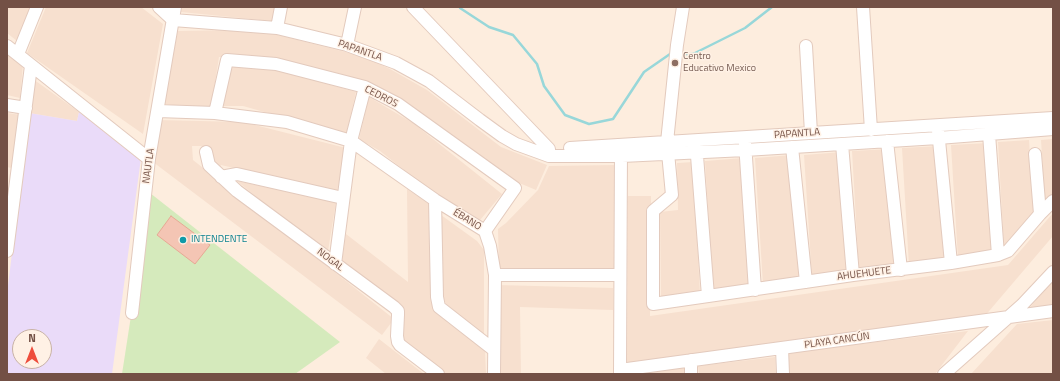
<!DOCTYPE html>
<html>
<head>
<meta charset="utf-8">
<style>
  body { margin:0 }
  #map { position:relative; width:1060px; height:381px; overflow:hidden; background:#fdedde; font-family:"Titillium Web",sans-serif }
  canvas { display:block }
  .frame { position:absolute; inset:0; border:8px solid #735045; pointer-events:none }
  .north { position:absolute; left:12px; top:329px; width:40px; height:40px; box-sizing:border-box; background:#fff1e5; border:1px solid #c7b1a5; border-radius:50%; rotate:0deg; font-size:11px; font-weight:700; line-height:16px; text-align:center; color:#735045 }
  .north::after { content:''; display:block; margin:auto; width:14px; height:18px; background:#ee4d3c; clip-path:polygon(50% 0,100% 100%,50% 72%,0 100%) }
</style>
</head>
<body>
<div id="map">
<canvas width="1060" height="381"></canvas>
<div class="frame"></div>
<div class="north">N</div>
</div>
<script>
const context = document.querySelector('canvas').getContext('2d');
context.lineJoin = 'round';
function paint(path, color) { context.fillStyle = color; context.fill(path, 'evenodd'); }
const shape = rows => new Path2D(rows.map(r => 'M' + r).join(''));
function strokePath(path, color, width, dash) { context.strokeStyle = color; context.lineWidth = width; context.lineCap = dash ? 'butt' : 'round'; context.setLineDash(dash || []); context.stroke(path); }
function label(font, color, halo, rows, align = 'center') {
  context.font = font + ' "Titillium Web",sans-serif'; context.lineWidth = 3; context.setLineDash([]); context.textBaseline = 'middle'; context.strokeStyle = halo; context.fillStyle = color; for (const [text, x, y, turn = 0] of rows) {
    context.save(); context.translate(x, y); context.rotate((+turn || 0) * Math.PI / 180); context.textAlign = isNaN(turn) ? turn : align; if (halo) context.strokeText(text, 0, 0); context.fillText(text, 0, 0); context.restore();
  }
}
paint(shape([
  [7,7,30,7,17,41,7,33],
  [46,7,141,7,163,24,143,134,27,53],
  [182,7,284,7,281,22,181,12],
  [237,30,266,32,365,57,390,69,427,90,501,147,547,165,536,190,493,172,362,81,325,70,266,59,219,57,211,108,164,109,176,31],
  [7,52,23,64,20,98,7,95],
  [227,64,264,66,356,92,346,135,243,106,221,106],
  [33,79,79,112,77,121,29,113],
  [369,97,413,123,502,194,475,226,380,151,359,139],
  [7,113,21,115,15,169,7,167],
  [158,120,243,122,346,148,337,192,221,165,218,170,210,166,210,146,192,146,193,160,394,319,382,335,153,162],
  [1053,139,1053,195,1045,203,1041,140],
  [1029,140,1034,218,1004,248,998,142],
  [988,143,995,254,958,259,951,145],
  [939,146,947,261,909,266,902,148],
  [889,149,897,267,859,272,852,151],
  [842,152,849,272,812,278,804,155],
  [792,155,800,280,763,285,755,158],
  [743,158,751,285,713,290,705,161],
  [693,162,700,294,661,300,660,212,678,210,677,163],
  [616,165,615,274,499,272,498,229,506,223,538,190,549,166],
  [237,181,336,202,328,251,324,252],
  [407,189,429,204,437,311,447,322,485,350,486,374,446,374,401,340,401,327,404,322,402,312,392,300,342,261,346,234,408,282],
  [628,196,651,196,650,316,1008,265,1053,213,1053,236,984,317,627,364],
  [441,215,477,241,484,250,484,337,449,308,445,302,443,296],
  [1053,281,1053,308,1027,311,1051,282],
  [497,285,613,288,613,310,520,307,521,374,500,374],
  [1053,320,1053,374,971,374,1017,324],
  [968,331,935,374,787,374,786,353],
  [379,339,424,374,386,374,366,358],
  [775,357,776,374,699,374,698,366],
  [688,367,688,374,638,374]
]), '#f7e0cf');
paint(shape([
  [79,112,141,158,112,374,7,374,7,294,29,113,77,121],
  [20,337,44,337,44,361,20,361]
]), '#eadbf9');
paint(shape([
  [150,193,340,342,295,374,122,374]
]), '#d5eabc');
strokePath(shape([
  [460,7,460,8,489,27,513,35,537,64,544,86,565,115,589,124,613,119,644,72,670,54,673,54],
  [680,54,693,54,745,28,772,7]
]), '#98d7d9', 2.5);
const building = shape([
  [171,216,210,245,195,264,157,235,171,216]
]);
paint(building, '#f4c5b4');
strokePath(building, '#e7a994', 1);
const minor = shape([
  [159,7,173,20,277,28,347,45,396,63,429,81,480,120,502,136,516,144,549,156,622,156,745,150,938,138,1053,129],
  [413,7,549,149,549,156],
  [683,7,677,45,667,142,672,195,653,211,653,304,853,275,951,263,998,255,1008,251,1040,214,1053,201],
  [863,7,871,130],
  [277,28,281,7],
  [347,45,355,7],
  [7,46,149,159],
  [806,46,811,133],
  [18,54,37,7],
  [7,105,26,108],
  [158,111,215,113,287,122,351,141,435,200,485,231,490,246,495,275,494,374],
  [215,113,227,60,276,64,365,87,398,104,515,188,485,231],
  [938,130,951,263],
  [989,134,998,255],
  [887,141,901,270],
  [696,143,708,296],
  [745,143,755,290],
  [842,144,853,275],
  [792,147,806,282],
  [570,148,1053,118],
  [206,152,209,165,237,191,394,307,398,311,398,315,397,336,398,342,400,345,438,374],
  [1035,154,1040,214],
  [221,177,237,174,343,198],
  [435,200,437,297,439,307,494,350],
  [7,251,31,66],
  [335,264,351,141,365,87],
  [495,275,620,275],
  [132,313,149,159,175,7],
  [782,348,783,374],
  [691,360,691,374],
  [620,370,1053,311],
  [620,374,621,148],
  [944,374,1022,305,1053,272]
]);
strokePath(minor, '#e3cabd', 14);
strokePath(minor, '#fff', 12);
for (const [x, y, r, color] of [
  [675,63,4,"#8d6e63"],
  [183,240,4,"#0f9aa8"]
]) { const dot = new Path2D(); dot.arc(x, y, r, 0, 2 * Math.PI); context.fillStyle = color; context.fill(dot); strokePath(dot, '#fff1e5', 1.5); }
label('10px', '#735045', '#fff1e5', [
  ["PAPANTLA",360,51,19],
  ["CEDROS",381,97,27],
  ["PAPANTLA",797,134,-4],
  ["NAUTLA",149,166,-82],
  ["ÉBANO",467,220,32],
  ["NOGAL",330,260,37],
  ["AHUEHUETE",864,274,-7],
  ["PLAYA CANCÚN",837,341,-8]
]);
label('10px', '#785e54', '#fff1e5', [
  ["Centro",683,57],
  ["Educativo Mexico",683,69]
], 'left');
label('10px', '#0d838f', '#fff1e5', [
  ["INTENDENTE",191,240]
], 'left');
</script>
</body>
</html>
